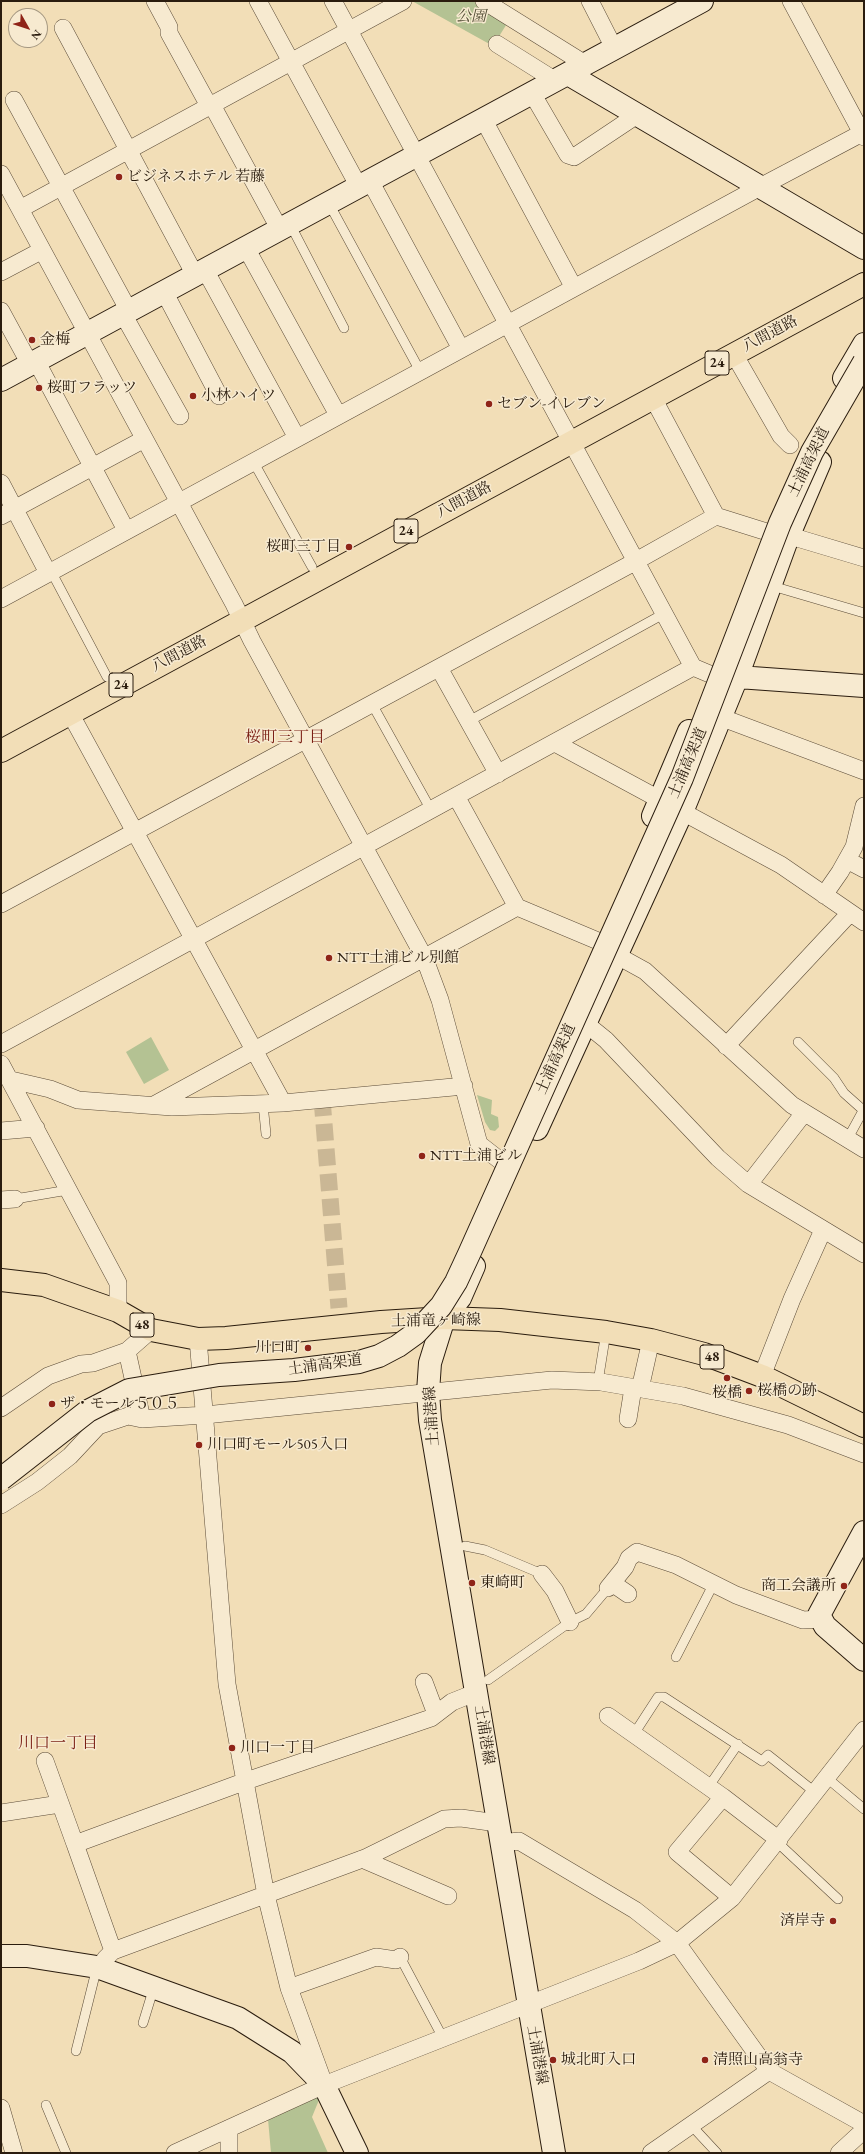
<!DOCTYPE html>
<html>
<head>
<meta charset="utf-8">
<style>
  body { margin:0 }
  #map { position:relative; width:865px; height:2154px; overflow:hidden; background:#f2deb7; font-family:"EB Garamond",serif }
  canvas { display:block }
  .frame { position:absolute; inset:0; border:2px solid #2a1c0e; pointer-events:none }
  .north { position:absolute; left:8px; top:8px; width:40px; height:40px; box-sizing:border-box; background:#f7ead0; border:1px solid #a59882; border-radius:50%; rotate:129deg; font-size:11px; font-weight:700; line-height:16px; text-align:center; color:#2a1c0e }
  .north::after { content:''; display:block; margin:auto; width:14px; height:18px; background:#8f2418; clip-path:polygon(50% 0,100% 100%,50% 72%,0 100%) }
</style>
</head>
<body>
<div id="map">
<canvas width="865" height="2154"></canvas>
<div class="frame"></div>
<div class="north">N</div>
</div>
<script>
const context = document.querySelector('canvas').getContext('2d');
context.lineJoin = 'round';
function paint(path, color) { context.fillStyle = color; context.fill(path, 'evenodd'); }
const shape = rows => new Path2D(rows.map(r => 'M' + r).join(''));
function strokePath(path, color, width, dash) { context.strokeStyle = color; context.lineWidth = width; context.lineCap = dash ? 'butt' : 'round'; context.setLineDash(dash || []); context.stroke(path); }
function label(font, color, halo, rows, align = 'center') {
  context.font = font + ' "EB Garamond","Noto Serif JP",serif'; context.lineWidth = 3; context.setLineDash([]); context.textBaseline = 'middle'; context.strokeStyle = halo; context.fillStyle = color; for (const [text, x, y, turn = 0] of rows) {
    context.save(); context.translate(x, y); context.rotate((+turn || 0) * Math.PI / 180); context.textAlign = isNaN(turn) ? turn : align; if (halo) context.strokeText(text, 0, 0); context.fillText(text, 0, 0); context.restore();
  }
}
paint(shape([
  [412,1,474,1,508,22,493,46],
  [151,1037,169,1070,144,1084,126,1052],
  [477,1095,492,1100,491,1114,498,1117,499,1127,495,1131,490,1130,485,1122],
  [321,2095,312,2117,328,2153,271,2153,268,2119]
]), '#b4c293');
strokePath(shape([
  [322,1099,339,1308]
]), '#cab795', 17, [17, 8]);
const lane = shape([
  [333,211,420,371],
  [290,224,344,328],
  [253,461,312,567],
  [51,571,107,677],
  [779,588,864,613],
  [372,704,431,810],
  [469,721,658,617],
  [798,1042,834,1078,844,1093,863,1110],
  [263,1104,266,1134],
  [847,1140,864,1109],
  [15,1199,68,1190],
  [598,1382,606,1332],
  [465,1546,485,1550,542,1574],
  [676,1657,714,1583],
  [488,1680,570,1622,586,1614,608,1588],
  [634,1734,658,1697,664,1697,762,1761,768,1755,816,1793],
  [827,1778,864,1809],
  [709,1786,738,1744],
  [777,1842,838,1899],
  [400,1957,443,2038],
  [143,2023,154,1987],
  [76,2051,97,1967],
  [46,2105,66,2153],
  [691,2125,717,2153]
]);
const street = shape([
  [155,1,169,27,169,33,209,106],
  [258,1,359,187],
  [333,1,693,667],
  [484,1,585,64],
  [590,1,614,48],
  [791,1,864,137],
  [63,28,195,275],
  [497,44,556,81],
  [14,100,129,311],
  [536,100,568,155,574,157,637,115],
  [212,105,280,230],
  [487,126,574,288],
  [1,174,234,604,252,641,424,957,440,1000,479,1144,502,1162],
  [374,188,461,349],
  [20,209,403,1],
  [250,255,338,415],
  [1,272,35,254],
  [209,277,297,438],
  [168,299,219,396],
  [1,311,26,357],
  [123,314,180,416],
  [734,354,781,436,790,445],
  [40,368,126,530],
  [653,398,716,516],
  [1,483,48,573],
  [1,516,137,443],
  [797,538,864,558],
  [1,599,760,187,864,132],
  [439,668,498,774],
  [70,713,283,1103],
  [720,717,864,771],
  [555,743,781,865,864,922],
  [456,796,517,907,598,941,616,955,645,971,792,1105,864,1149],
  [847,860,864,869],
  [824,895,840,872,854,847,864,806],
  [1,904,629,565,716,516,767,532],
  [585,1023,606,1040,718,1158,748,1184,864,1254],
  [1,1044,693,667,712,675],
  [726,1046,850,913],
  [1,1064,118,1283,118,1311],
  [11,1080,50,1089,78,1100,172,1107,283,1103,464,1086],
  [154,1105,517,907],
  [1,1131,36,1128],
  [749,1184,804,1113],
  [1,1200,15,1199],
  [198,1339,227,1684,266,1895,289,1988,323,2081],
  [127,1351,142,1419],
  [762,1376,792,1299,823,1230],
  [640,1389,651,1340],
  [1,1408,48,1376,81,1364,93,1363,127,1351,151,1330],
  [628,1419,633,1388],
  [1,1505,37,1482,70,1456,98,1426,128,1416,142,1419,205,1415,552,1380,601,1382,683,1396,788,1425,864,1454],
  [542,1574,555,1591,570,1622],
  [612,1583,628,1594],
  [608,1588,625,1567,629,1558,637,1552,676,1565,736,1595,803,1620,821,1619],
  [424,1682,436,1714],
  [608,1716,723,1797,779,1840],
  [45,1761,75,1844],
  [723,1797,677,1852,732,1898],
  [1,1813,60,1804],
  [501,1843,519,1841,635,1910,677,1943,769,2071],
  [362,1859,448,1896],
  [113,1951,75,1844,246,1781,431,1718,452,1702,477,1692],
  [105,1959,113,1951,365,1858,444,1819,461,1818,497,1823],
  [289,1988,376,1957,396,1960,400,1957],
  [1,2108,14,2153],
  [175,2153,324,2085,639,1961,677,1943,732,1898,864,1730],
  [229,2153,229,2129],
  [651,2153,769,2071,864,2124],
  [839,2153,864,2130]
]);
const secondary = shape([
  [568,74,864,248],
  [844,378,864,344],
  [1,380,702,1],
  [724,676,864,686],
  [653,816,689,731],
  [537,1129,682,812,737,677,788,537,820,462],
  [445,1301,444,1318,430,1363,428,1392,430,1420,554,2153],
  [444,1318,460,1298,474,1266],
  [864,1532,819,1615,825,1626,864,1660],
  [1,1956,27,1956,97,1967,238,2018,292,2052,324,2085,357,2153]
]);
const primary = shape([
  [1,751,864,284],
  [1,1280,44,1285,118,1311,151,1330,198,1339,226,1338,381,1322,444,1318,500,1320,606,1332,651,1340,704,1354,762,1376,864,1426]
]);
strokePath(lane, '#5c4c38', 10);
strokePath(street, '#5c4c38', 18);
strokePath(secondary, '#2a1c0e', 24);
strokePath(primary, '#2a1c0e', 24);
strokePath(lane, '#f7ead0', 9);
strokePath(street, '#f7ead0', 17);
strokePath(secondary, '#f7ead0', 22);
strokePath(primary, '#f2deb7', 22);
const secondaryBridge = shape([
  [1,1479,88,1411,129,1390,219,1375,294,1370,359,1362,379,1356,398,1346,416,1333,441,1306,456,1282,469,1254,682,778,780,523,812,452,864,362]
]);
strokePath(secondaryBridge, '#2a1c0e', 24, []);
strokePath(secondaryBridge, '#f7ead0', 22);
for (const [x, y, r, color] of [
  [119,177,4,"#8f2418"],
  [32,340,4,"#8f2418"],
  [39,388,4,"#8f2418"],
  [193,396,4,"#8f2418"],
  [489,404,4,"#8f2418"],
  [349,547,4,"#8f2418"],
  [329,958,4,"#8f2418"],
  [422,1156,4,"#8f2418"],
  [308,1348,4,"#8f2418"],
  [727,1378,4,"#8f2418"],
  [749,1391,4,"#8f2418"],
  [52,1404,4,"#8f2418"],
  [199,1445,4,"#8f2418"],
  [472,1583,4,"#8f2418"],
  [844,1586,4,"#8f2418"],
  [232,1748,4,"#8f2418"],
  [833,1921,4,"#8f2418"],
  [553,2060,4,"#8f2418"],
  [705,2060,4,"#8f2418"]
]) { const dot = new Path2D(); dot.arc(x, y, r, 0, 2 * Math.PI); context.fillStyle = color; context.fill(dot); strokePath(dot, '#f7ead0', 1.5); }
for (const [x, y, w] of [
  [717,363,24],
  [406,531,24],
  [121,685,24],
  [142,1325,24],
  [712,1357,24]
]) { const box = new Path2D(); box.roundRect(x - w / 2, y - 12, w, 24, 3); context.fillStyle = '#f7ead0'; context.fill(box); strokePath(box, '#2a1c0e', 1); }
label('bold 14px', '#2a1c0e', null, [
  ["24",717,363],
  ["24",406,531],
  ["24",121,685],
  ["48",142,1325],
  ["48",712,1357]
]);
label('italic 15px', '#534e36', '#f7ead0', [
  ["公園",471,17]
]);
label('15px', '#2a1c0e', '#f7ead0', [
  ["ビジネスホテル 若藤",127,177],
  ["金梅",40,340],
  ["桜町フラッツ",47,388],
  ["小林ハイツ",201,396],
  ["セブン-イレブン",497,404],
  ["桜町三丁目",341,547,"right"],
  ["NTT土浦ビル別館",337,958],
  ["NTT土浦ビル",430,1156],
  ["川口町",300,1348,"right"],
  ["桜橋の跡",757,1391],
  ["桜橋",727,1393,"center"],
  ["ザ・モール５０５",60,1404],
  ["川口町モール505入口",207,1445],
  ["東崎町",480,1583],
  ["商工会議所",836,1586,"right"],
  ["川口一丁目",240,1748],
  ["済岸寺",825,1921,"right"],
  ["城北町入口",561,2060],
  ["清照山高翁寺",713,2060]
], 'left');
label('15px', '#2a1c0e', '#f7ead0', [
  ["八間道路",770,334,-28],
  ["土浦高架道",809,462,-64],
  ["八間道路",464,500,-28],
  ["八間道路",179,654,-28],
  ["土浦高架道",688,763,-67],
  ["土浦高架道",556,1059,-66],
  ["土浦竜ヶ崎線",436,1321,-1],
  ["土浦高架道",325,1365,-8],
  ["土浦港線",432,1416,-94],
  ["土浦港線",484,1735,81],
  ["土浦港線",537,2055,80]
]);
label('16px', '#7a1f14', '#f7ead0', [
  ["桜町三丁目",285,738],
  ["川口一丁目",58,1744]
]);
</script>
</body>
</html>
